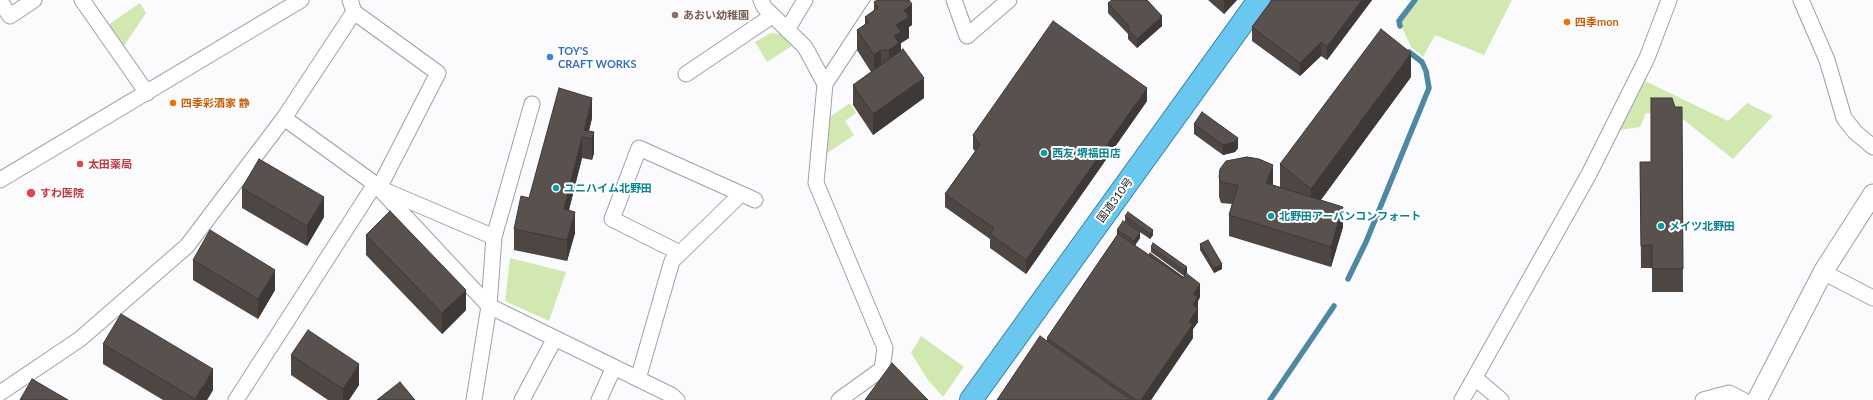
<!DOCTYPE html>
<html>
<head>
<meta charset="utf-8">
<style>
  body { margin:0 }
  canvas { display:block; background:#fbfbfe }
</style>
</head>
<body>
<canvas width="1873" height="400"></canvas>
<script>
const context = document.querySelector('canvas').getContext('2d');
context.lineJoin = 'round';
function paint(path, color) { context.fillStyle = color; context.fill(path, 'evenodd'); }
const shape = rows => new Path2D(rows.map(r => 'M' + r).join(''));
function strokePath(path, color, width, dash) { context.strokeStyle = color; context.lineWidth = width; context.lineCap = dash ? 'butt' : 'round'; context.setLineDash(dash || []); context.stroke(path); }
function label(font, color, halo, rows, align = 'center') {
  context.font = font + ' Lato,"Noto Sans JP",sans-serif'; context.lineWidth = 4; context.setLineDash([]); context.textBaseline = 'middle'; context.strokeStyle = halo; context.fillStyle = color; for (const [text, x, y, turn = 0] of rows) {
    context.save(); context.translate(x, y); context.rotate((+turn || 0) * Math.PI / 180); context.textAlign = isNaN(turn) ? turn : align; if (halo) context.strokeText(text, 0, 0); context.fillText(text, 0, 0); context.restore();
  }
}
paint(shape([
  [1415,0,1512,0,1484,55,1435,35,1423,57,1411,47,1399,21],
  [140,3,146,13,124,46,108,25],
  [771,33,781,34,792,46,767,62,755,42],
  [1645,81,1728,121,1747,103,1773,116,1733,159,1679,116,1646,113,1640,127,1619,130],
  [850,103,856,113,845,121,854,135,823,156,827,119],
  [510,258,566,272,549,321,505,301],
  [921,336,964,367,943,397,928,380,911,353]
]), '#d2e8b1');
strokePath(shape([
  [1400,26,1399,21,1415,0],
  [1348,279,1366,242,1429,88,1426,71,1422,62,1409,52],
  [1270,400,1334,306]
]), '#4d89a2', 5.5);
const minor = shape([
  [82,0,147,93],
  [761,0,764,7,805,47,825,84,816,183,885,348,882,369,839,400],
  [954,0,967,36,1009,0],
  [1801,0,1827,60,1844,118,1855,132,1873,147],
  [0,1,10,16,34,0],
  [354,12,438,73,379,188,494,237,489,306,474,400],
  [787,30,805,0],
  [686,74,772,16],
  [825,84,880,0],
  [284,118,375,184,489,306,671,395,677,400],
  [0,180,301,0],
  [494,237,532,104],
  [680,253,612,219,639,148,755,200],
  [1823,272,1873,298],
  [1475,378,1501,400],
  [638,379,672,261,741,194],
  [0,393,80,339,187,246,284,118,354,12,350,0],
  [236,400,375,184],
  [522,400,555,338],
  [599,400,614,367],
  [1462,400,1589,174,1647,58,1669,0],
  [1703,400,1729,393,1743,400]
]);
const tertiary = shape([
  [1757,400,1823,272,1873,194]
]);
const trunk = shape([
  [971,400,1259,0]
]);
strokePath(minor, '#a19ea7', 17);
strokePath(tertiary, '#a19ea7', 21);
strokePath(trunk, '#3984a8', 24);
strokePath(minor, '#fff', 15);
strokePath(tertiary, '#fff', 19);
strokePath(trunk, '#6ac7f0', 22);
paint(shape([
  [1208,0,1237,0,1224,14],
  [1272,0,1372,0,1327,60,1321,56,1300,76,1252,41,1252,27],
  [874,2,912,25,909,27,909,38,901,43,901,50,924,98,873,135,853,105,853,85,871,72,857,50,857,30,865,24,865,17,874,10],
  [1108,3,1162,26,1137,48,1128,39,1128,34,1108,13],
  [1411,77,1321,200,1343,227,1331,267,1229,236,1229,215,1232,204,1221,203,1219,197,1219,177,1273,185,1280,187,1280,164],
  [1147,101,1026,274,990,248,990,239,945,207,945,194,975,151,973,149,973,135],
  [1675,107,1682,107,1683,292,1652,292,1652,268,1641,268,1640,162,1651,162],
  [592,118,589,131,594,132,594,153,592,160,582,158,569,210,575,233,567,261,514,250,514,229,529,198],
  [1194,124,1238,148,1235,152,1223,155,1194,134],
  [242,188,324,217,307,246,242,208],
  [1125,216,1153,235,1150,239,1125,222],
  [1117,230,1140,238,1135,245,1200,297,1198,301,1198,322,1193,329,1193,338,1151,400,997,400,1047,341,1047,338,1117,235],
  [366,235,466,310,442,334,366,255],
  [1200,244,1222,269,1214,273,1200,250],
  [1151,247,1187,272,1184,276,1151,252],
  [193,260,275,290,258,319,193,280],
  [103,344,213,390,207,400,163,400,103,364],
  [291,355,359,385,349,400,328,400,291,375]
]), '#4d4642');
paint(shape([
  [1225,0,1237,0,1224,14,1224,1],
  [1362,0,1372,0,1327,60,1327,47],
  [912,4,912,25,909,27,909,38,901,43,901,52,889,70,889,50,896,25,904,10],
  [1162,16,1162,26,1137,48,1137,39],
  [1321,42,1321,56,1300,76,1300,63],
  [881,50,881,71,874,76,874,55],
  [1411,53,1411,77,1311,213,1311,189],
  [924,78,924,98,873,135,873,114],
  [1147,88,1147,101,1026,274,1026,260],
  [592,98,592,118,587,138,584,130],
  [594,132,594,153,592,160,592,139],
  [582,137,582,158,564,229,564,209],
  [1238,138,1238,148,1235,152,1223,155,1223,145],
  [1273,165,1273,186,1266,183],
  [324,197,324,217,307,246,307,226],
  [1343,207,1343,227,1331,267,1331,247],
  [575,212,575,233,567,261,567,240],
  [1153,230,1153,235,1150,239,1150,234],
  [1140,232,1140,238,1134,247,1134,241],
  [1222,264,1222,269,1214,273,1214,268],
  [1187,267,1187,272,1184,276,1184,270],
  [275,270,275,290,258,319,258,299],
  [1200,284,1200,297,1198,301,1198,322,1193,329,1193,338,1151,400,1141,400,1193,294],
  [466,290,466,310,442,334,442,313],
  [359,364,359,385,349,400,343,400,343,389],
  [213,369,213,390,207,400,195,400]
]), '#3e3936');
const building = shape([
  [877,0,909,0,912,4,904,10,909,17,896,25,901,32,894,36,899,43,889,50,881,50,874,55,857,30,869,22,865,17,878,8,874,2,877,0],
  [1112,0,1147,0,1162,16,1137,39,1128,29,1130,27,1108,3,1112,0],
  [1272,0,1362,0,1327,47,1321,42,1300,63,1252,27,1272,0],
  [1053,21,1147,88,1026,260,990,234,994,228,945,194,980,145,973,135,1053,21],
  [1381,29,1411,53,1311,189,1280,164,1381,29],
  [903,49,924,78,873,114,853,85,903,49],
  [559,88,592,98,584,130,594,132,592,139,582,137,564,209,575,212,567,240,514,229,521,196,529,198,559,88],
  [1651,98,1672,98,1675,107,1682,107,1683,269,1652,269,1652,245,1641,246,1640,162,1651,162,1651,98],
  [1202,112,1238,138,1235,142,1223,145,1194,124,1202,112],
  [1247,157,1259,159,1273,165,1266,183,1343,207,1331,247,1229,215,1238,185,1221,182,1219,177,1220,169,1226,161,1247,157],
  [259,159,324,197,307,226,242,188,259,159],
  [390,211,466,290,442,313,366,235,390,211],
  [1128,212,1153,230,1150,234,1125,216,1128,212],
  [1123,221,1140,232,1134,241,1117,230,1123,221],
  [210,230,275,270,258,299,193,260,210,230],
  [1118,234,1183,278,1186,273,1200,284,1193,294,1198,297,1193,305,1198,308,1189,322,1193,324,1141,400,1136,400,1047,338,1118,234],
  [1208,240,1222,264,1214,268,1200,244,1208,240],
  [1153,243,1187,267,1184,270,1151,247,1153,243],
  [1150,253,1183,277,1183,278,1149,255,1150,253],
  [121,314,213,369,195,399,103,344,121,314],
  [308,330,359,364,343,389,291,355,308,330],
  [1040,336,1117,390,1132,400,997,400,1040,336],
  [892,363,928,400,865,400,892,363],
  [32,379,68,400,20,400,32,379],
  [400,382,415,400,377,400,400,382]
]);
paint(building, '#59514d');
strokePath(building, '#3e3936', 1);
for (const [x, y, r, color] of [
  [675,15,4,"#8d6e63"],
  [1567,22,4,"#e8710a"],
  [550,57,4,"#3f7fe0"],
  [173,103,4,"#e8710a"],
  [1044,153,4,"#0f9aa8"],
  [80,164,4,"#e0444e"],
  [556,188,4,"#0f9aa8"],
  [31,193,5,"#e0444e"],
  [1271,216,4,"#0f9aa8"],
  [1661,226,4,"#0f9aa8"]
]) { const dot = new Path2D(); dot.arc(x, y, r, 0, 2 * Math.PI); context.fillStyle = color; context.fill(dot); strokePath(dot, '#fff', 1.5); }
label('bold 11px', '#785e54', '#fff', [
  ["あおい幼稚園",683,15]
], 'left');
label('bold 11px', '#c56008', '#fff', [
  ["四季mon",1575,22],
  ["四季彩酒家 静",181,103]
], 'left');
label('bold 11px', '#366cbe', '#fff', [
  ["TOY'S",558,51],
  ["CRAFT WORKS",558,64]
], 'left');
label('bold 11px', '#0d838f', '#fff', [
  ["西友 堺福田店",1052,153],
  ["ユニハイム北野田",564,188],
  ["北野田アーバンコンフォート",1279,216],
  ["メイツ北野田",1669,226]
], 'left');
label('bold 11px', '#be3a42', '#fff', [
  ["太田薬局",88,164],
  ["すわ医院",40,193]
], 'left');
label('11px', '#242327', '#fff', [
  ["国道310号",1115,200,-54]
]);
</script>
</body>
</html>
